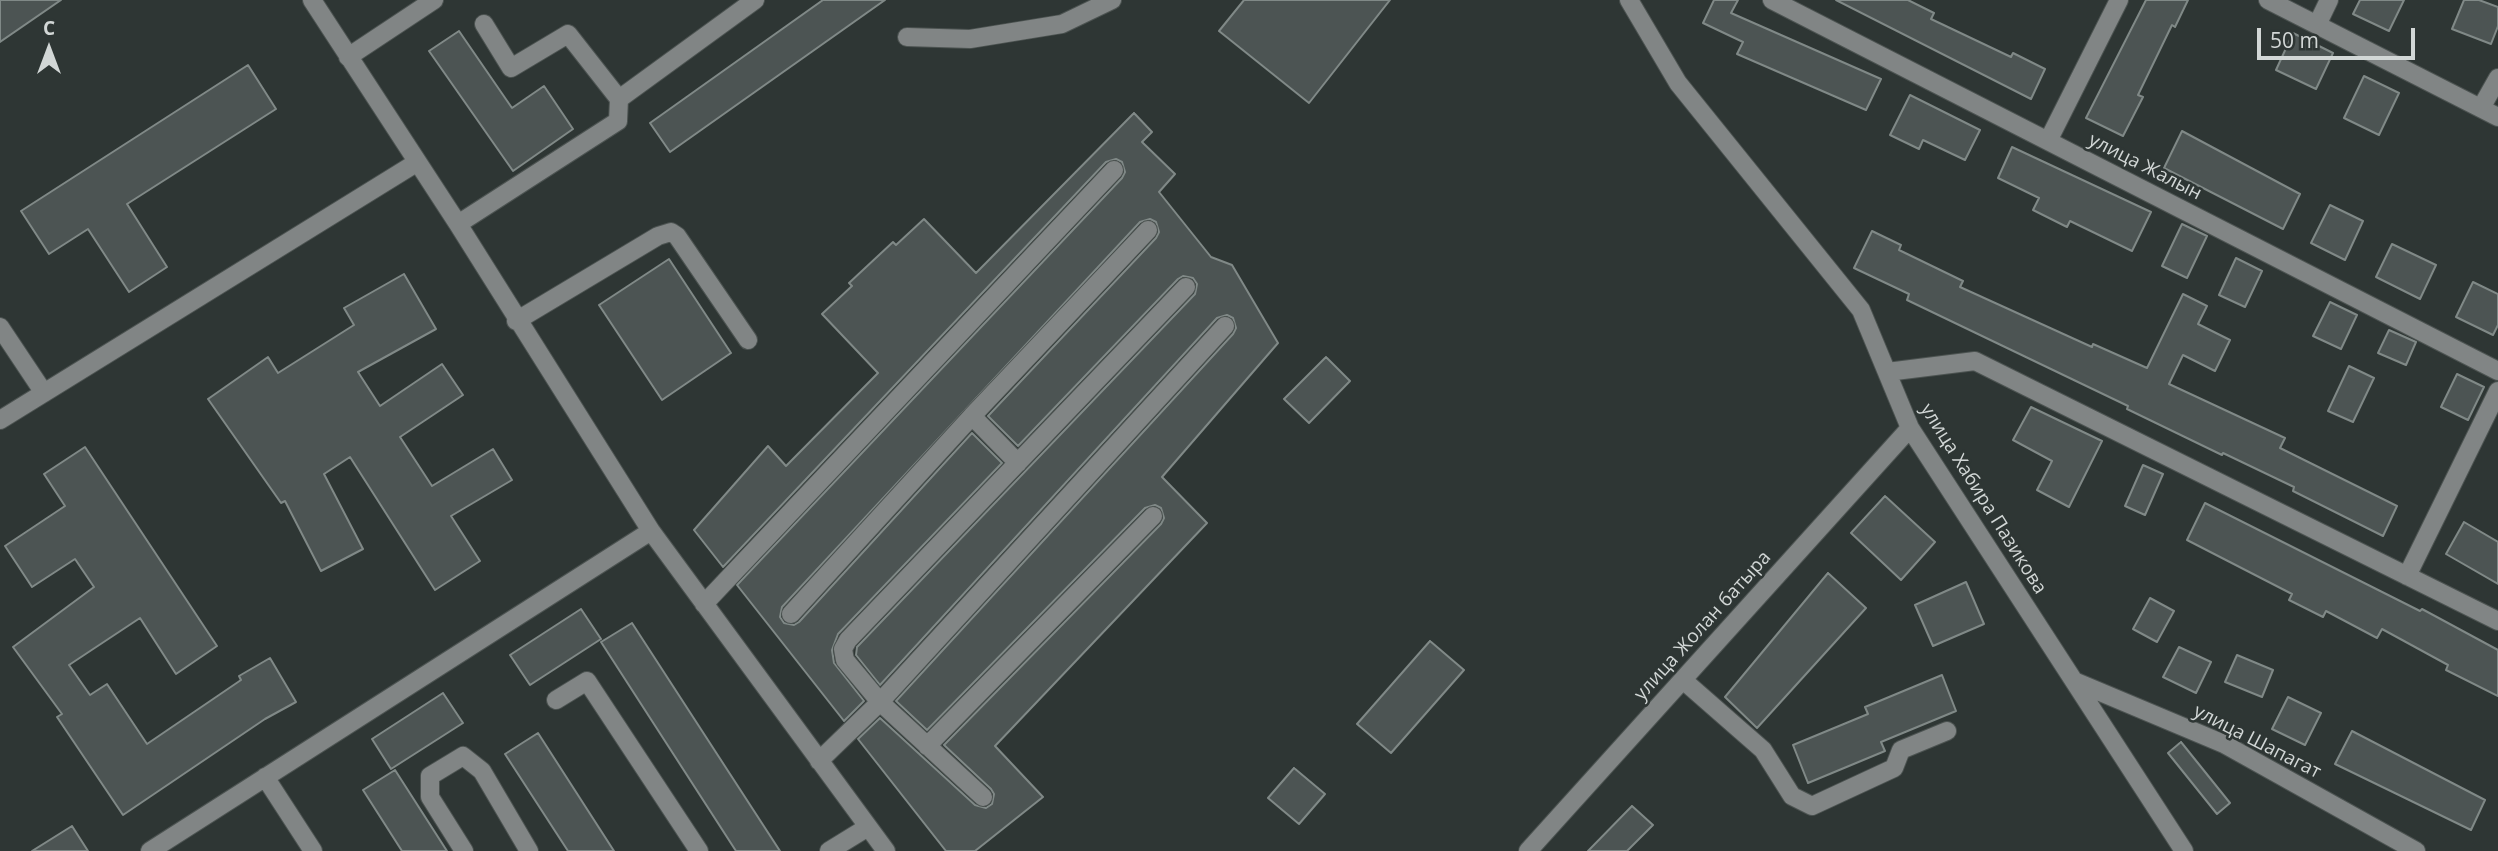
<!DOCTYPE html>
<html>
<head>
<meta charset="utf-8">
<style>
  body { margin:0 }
  #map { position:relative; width:2498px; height:851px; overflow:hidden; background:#2e3634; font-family:"Open Sans",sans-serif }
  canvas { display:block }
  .north { position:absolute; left:14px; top:14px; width:70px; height:70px; -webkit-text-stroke:5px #2e3634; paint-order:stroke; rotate:0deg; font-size:19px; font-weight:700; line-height:28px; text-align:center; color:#d2d7d6 }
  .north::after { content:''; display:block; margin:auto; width:24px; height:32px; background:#d2d7d6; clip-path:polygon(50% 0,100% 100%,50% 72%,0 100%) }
  .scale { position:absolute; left:2257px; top:28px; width:158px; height:32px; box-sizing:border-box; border:4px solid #d2d7d6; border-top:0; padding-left:9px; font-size:21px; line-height:24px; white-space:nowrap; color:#d2d7d6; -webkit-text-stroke:5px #2e3634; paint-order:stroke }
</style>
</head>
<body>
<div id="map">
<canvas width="2498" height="851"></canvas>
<div class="north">С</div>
<div class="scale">50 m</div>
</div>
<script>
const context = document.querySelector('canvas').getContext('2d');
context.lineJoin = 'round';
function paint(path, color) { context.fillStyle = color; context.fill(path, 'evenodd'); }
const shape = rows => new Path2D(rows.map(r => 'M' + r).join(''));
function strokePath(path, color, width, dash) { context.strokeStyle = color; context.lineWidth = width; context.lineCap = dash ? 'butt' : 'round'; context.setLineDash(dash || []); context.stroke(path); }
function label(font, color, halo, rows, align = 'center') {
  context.font = font + ' "Open Sans",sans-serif'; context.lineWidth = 5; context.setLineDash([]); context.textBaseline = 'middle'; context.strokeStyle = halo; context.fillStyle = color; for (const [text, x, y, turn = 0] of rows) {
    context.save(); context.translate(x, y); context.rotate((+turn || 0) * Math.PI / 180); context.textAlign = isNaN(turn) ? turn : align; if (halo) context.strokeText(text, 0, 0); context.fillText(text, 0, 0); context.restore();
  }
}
const building = shape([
  [0,0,61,0,0,42,0,0],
  [823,0,885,0,670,152,650,123,823,0],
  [1244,0,1390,0,1309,103,1219,31,1244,0],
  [1714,0,1738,0,1731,13,1881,79,1866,110,1737,54,1743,42,1703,23,1714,0],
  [1836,0,1908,0,1934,13,1931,19,2011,57,2013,53,2045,69,2031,99,1836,0],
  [2146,0,2188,0,2175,27,2172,25,2138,95,2143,97,2123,136,2086,118,2146,0],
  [2360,0,2404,0,2389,31,2353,14,2360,0],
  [2464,0,2479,0,2498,7,2498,26,2491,44,2452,29,2464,0],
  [459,31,512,108,544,86,573,129,513,171,429,51,459,31],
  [2293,33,2333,53,2316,89,2276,70,2293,33],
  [248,65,276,109,127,204,167,267,129,292,88,229,49,254,21,211,248,65],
  [2364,76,2399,93,2379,135,2344,118,2364,76],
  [1910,95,1980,130,1965,160,1923,140,1919,149,1890,135,1910,95],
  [1134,113,1152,132,1142,142,1175,174,1159,192,1211,257,1232,265,1278,343,1162,477,1207,523,995,746,1043,797,975,851,946,851,858,739,880,718,975,805,986,808,992,804,994,794,991,789,944,745,1161,524,1164,518,1161,508,1155,505,1145,508,927,730,896,701,1233,334,1236,328,1233,318,1227,315,1217,318,880,685,856,655,857,647,1195,294,1197,284,1193,278,1183,276,1178,279,1018,446,988,416,1156,238,1159,232,1156,222,1150,219,1140,222,782,607,780,617,784,623,794,625,799,622,972,433,1002,463,838,634,832,650,834,663,864,701,844,721,737,585,1122,178,1125,172,1122,162,1116,159,1106,162,723,567,694,530,768,446,786,466,878,373,822,314,852,286,849,283,893,242,896,245,924,219,976,273,1134,113],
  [2182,131,2300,194,2283,229,2164,168,2182,131],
  [2012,147,2151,212,2132,251,2070,221,2067,227,2033,210,2039,198,1998,178,2012,147],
  [2330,205,2363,221,2345,260,2311,243,2330,205],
  [2182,224,2207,236,2187,278,2162,266,2182,224],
  [1872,231,1901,245,1899,250,1963,281,1960,287,2092,347,2093,344,2147,368,2183,294,2207,306,2198,324,2230,340,2215,371,2183,355,2169,384,2285,438,2280,448,2397,506,2383,536,2293,491,2294,487,2223,453,2222,455,2127,409,2128,406,1907,300,1909,294,1854,268,1872,231],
  [2392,244,2436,265,2420,299,2376,277,2392,244],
  [2236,258,2262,271,2245,307,2219,295,2236,258],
  [669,259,731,353,662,400,599,305,669,259],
  [404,274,436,329,358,372,380,406,442,364,463,395,400,437,432,486,493,449,512,480,451,516,480,561,435,590,350,457,324,474,363,549,321,571,285,501,281,503,208,399,268,357,278,373,354,325,344,308,404,274],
  [2473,282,2498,294,2498,325,2493,335,2456,317,2473,282],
  [2330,302,2357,315,2341,349,2313,336,2330,302],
  [2389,330,2416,342,2406,365,2378,353,2389,330],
  [1326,357,1350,381,1309,423,1284,399,1326,357],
  [2349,366,2374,378,2353,422,2328,411,2349,366],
  [2457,374,2484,387,2468,420,2441,407,2457,374],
  [2031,407,2102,441,2069,507,2037,490,2052,461,2013,440,2031,407],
  [85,447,217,646,176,674,140,618,69,665,90,695,107,684,147,744,241,680,239,676,270,658,296,702,265,719,123,815,57,717,62,714,13,647,94,587,75,559,32,587,5,546,65,506,44,474,85,447],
  [2143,465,2163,474,2145,515,2125,506,2143,465],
  [1885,496,1935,542,1901,580,1851,533,1885,496],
  [2205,503,2420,611,2422,609,2498,650,2498,696,2446,670,2448,665,2382,629,2377,638,2326,611,2323,617,2289,600,2292,594,2187,540,2205,503],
  [2464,522,2498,542,2498,584,2446,554,2464,522],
  [1828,573,1866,608,1757,728,1725,697,1828,573],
  [1966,582,1984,624,1933,646,1915,605,1966,582],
  [2150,598,2174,611,2157,642,2133,629,2150,598],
  [581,609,601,639,530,685,510,655,581,609],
  [632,623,780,851,736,851,601,642,632,623],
  [1430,641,1464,670,1391,753,1357,724,1430,641],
  [2179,647,2211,662,2196,693,2163,677,2179,647],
  [2237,655,2273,670,2262,697,2225,682,2237,655],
  [1942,675,1956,711,1881,742,1885,751,1808,783,1793,745,1868,714,1865,707,1942,675],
  [443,693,463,723,391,769,372,739,443,693],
  [2288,697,2321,713,2305,745,2272,729,2288,697],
  [2352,731,2485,800,2471,830,2335,764,2352,731],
  [538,733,614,851,568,851,505,754,538,733],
  [2181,742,2230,803,2217,814,2168,753,2181,742],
  [1294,768,1325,794,1299,824,1268,798,1294,768],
  [395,770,447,851,402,851,363,790,395,770],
  [1632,806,1653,825,1627,851,1588,851,1632,806],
  [72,826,88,851,32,851,72,826]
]);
paint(building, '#4c5453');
strokePath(building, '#808987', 2);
const minor = shape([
  [312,0,458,224,651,531,886,851],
  [1629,0,1678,83,1861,310,1910,428,2184,851],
  [1772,0,2498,371],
  [2268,0,2498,117],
  [484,24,511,68,568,34,619,99],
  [2317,25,2329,0],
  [907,37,970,39,1062,24,1112,0],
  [348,57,434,0],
  [2481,108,2498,78],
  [2048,141,2119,0],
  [458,224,618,121,619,99,755,0],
  [516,321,658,236,671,232,677,236,748,340],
  [0,327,44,393],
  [1887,372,1975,361,2498,621],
  [972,416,1148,230],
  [0,420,416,163],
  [2407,576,2498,391],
  [704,604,1114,170],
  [791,614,972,416,1018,463],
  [1683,680,1763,750,1792,796,1812,806,1894,768,1901,750,1947,731],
  [2074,681,2224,744,2416,851],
  [556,700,587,681,699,851],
  [927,746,1153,516],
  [819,761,880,702,1225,326],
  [265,777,313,851],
  [983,797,880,702,845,660,843,649,848,640,1186,287],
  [150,851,651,531],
  [464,851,430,797,430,776,463,756,482,771,529,851],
  [829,851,868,827],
  [1528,851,1910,428]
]);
strokePath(minor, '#4c5351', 20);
strokePath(minor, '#818585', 18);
label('19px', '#d2d7d6', '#2e3634', [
  ["улица Жалын",2145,167,27],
  ["улица Хабира Пазикова",1983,499,58],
  ["улица Жолан батыра",1703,626,-48],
  ["улица Шапагат",2257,742,27]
]);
</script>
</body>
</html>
